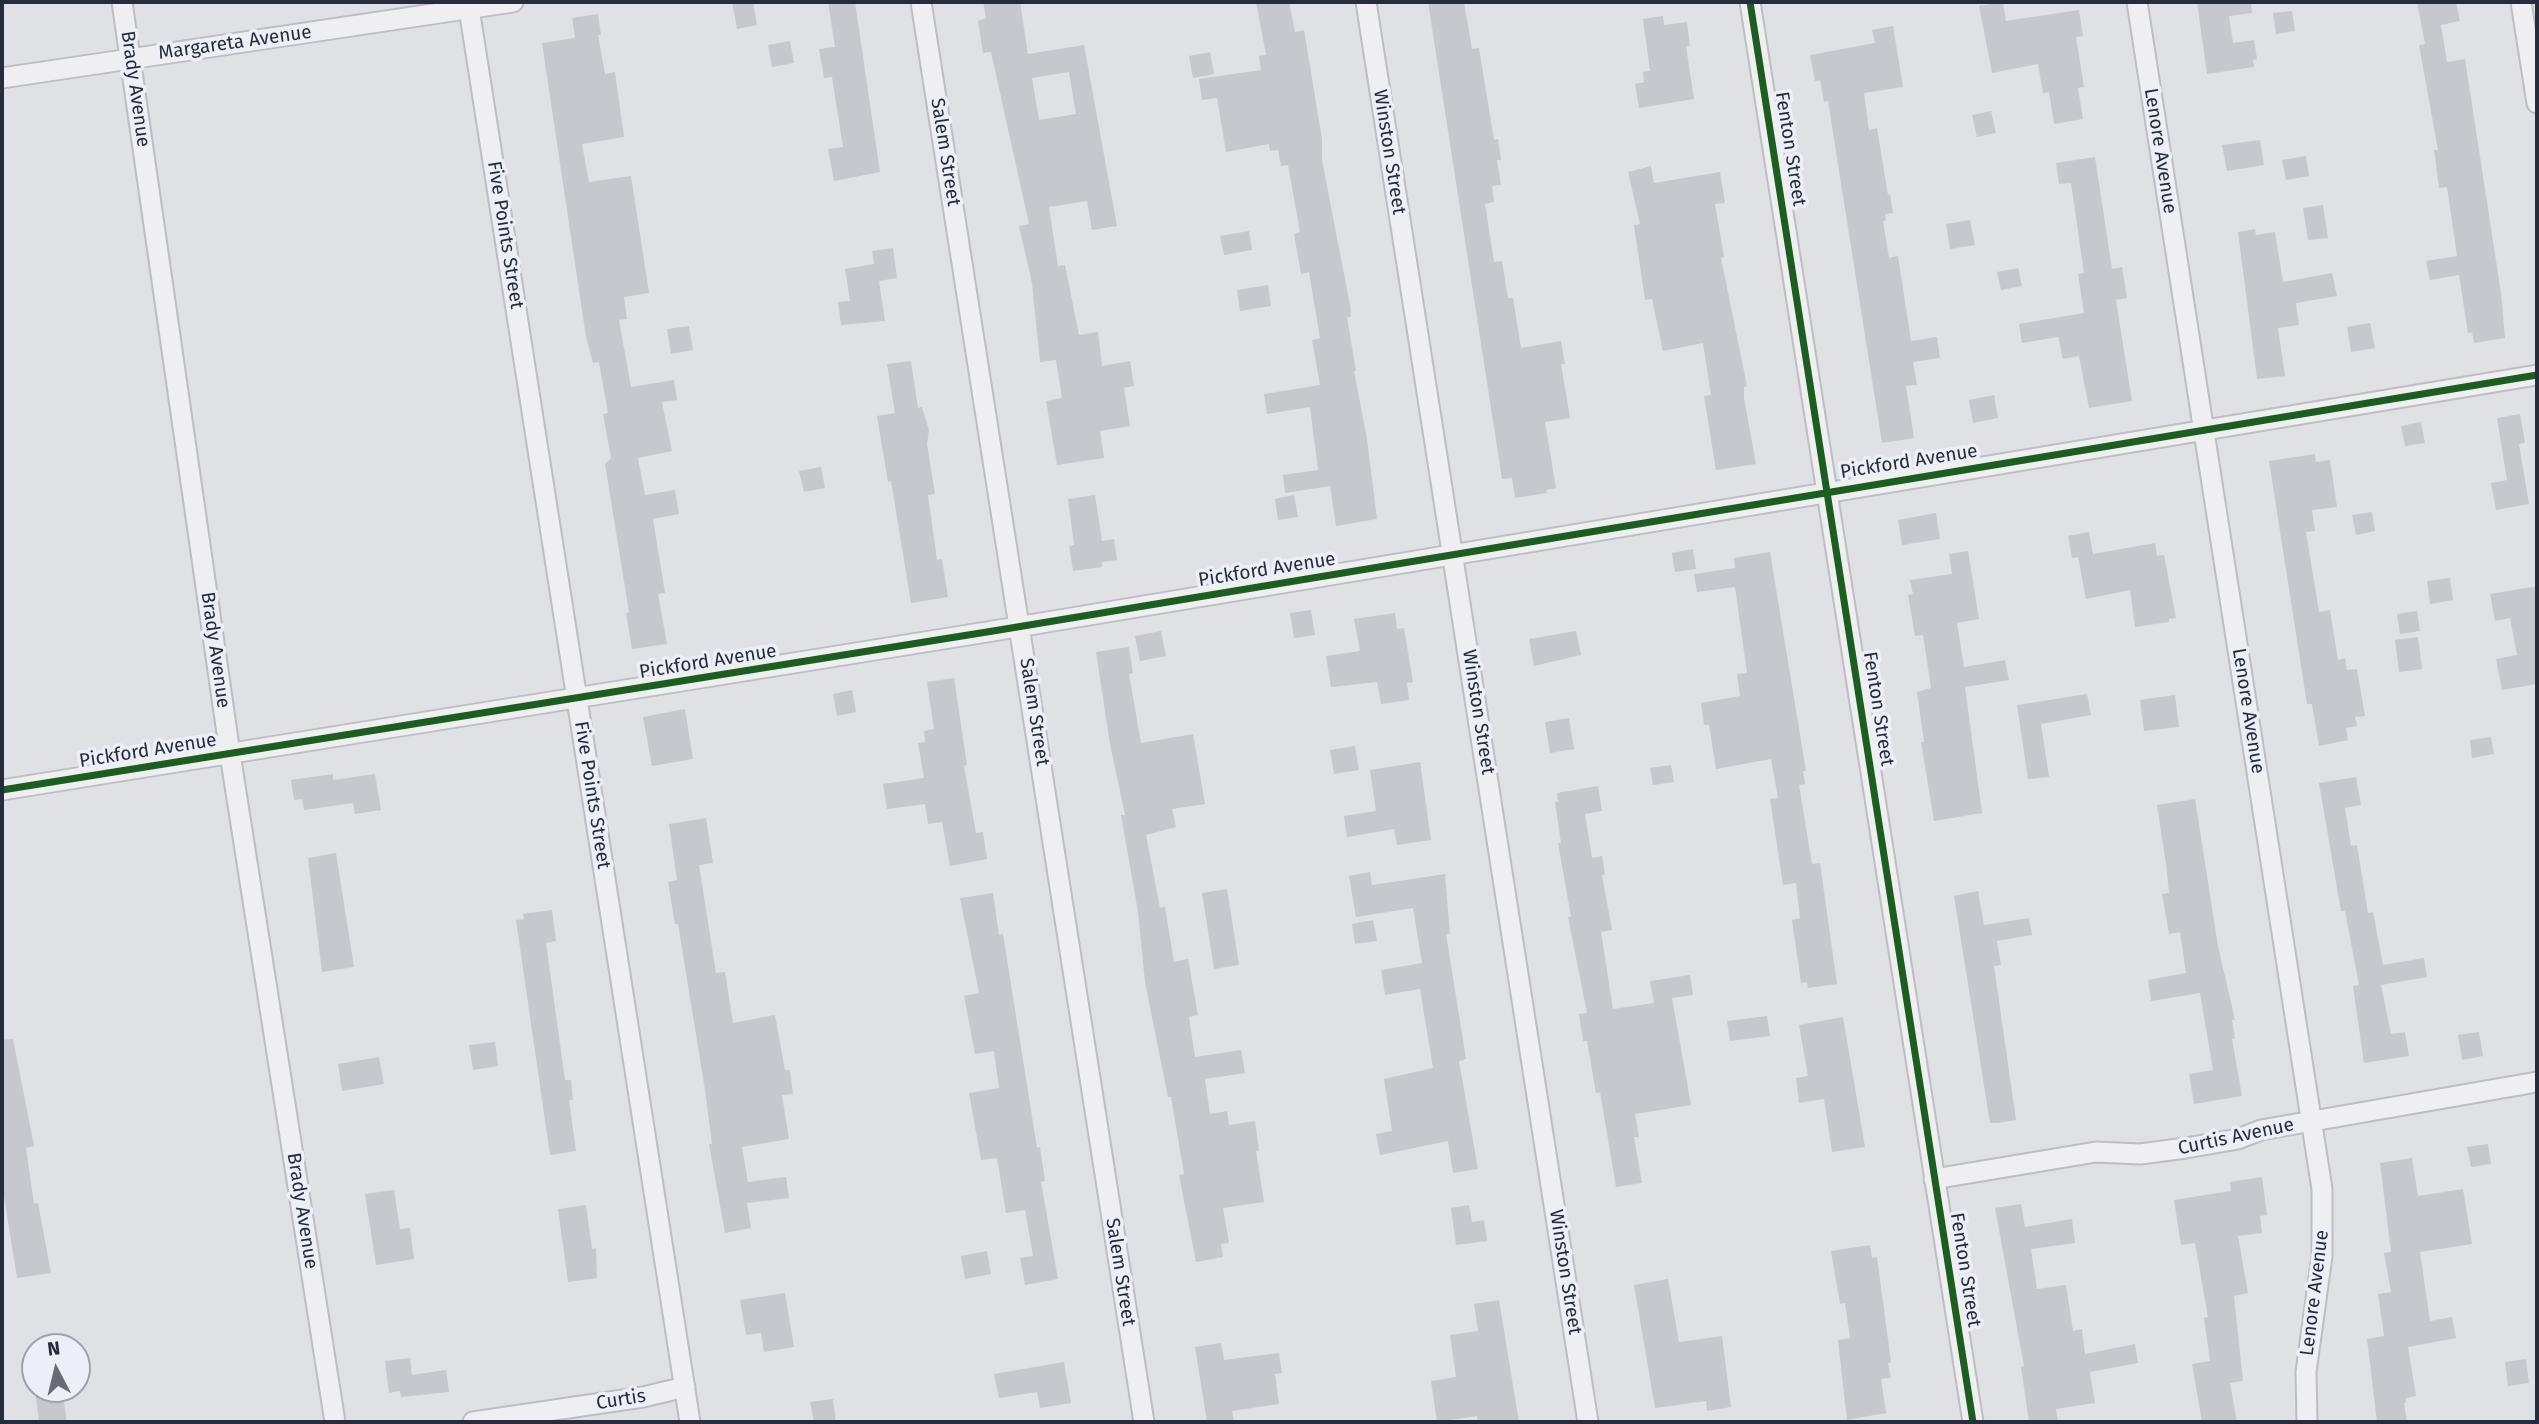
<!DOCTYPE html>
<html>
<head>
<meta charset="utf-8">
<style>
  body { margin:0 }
  #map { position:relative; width:2539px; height:1424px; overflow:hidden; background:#dfe1e5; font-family:"Fira Sans",sans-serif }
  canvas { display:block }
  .frame { position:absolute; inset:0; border:4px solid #262c3e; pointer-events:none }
  .north { position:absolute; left:21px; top:1333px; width:70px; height:70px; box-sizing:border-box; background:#eceff5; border:2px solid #9da1ac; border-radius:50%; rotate:353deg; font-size:19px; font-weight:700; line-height:28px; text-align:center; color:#262c3e }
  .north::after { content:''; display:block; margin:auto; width:24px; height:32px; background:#676b78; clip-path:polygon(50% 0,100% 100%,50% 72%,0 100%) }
</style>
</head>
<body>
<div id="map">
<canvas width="2539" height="1424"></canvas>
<div class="frame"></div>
<div class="north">N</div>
</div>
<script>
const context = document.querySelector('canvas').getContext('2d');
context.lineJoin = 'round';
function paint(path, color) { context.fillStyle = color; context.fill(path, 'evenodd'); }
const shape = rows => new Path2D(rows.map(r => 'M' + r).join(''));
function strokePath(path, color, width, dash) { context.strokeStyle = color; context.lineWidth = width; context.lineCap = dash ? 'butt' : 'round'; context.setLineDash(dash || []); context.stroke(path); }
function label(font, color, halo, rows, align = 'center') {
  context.font = font + ' "Fira Sans",sans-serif'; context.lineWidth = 7; context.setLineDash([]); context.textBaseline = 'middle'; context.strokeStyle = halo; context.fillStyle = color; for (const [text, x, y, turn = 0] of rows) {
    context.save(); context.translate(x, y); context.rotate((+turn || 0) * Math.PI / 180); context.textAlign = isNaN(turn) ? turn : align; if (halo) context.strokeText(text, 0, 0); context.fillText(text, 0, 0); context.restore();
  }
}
paint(shape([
  [732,2,753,2,757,25,737,29],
  [828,2,855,2,880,172,834,181,828,149,843,147,832,77,824,78,819,49,835,47],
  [983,2,1020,2,1028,54,1084,45,1117,226,1092,230,1087,201,1049,207,1058,266,1065,265,1079,335,1098,332,1102,366,1130,361,1134,386,1124,388,1130,426,1100,431,1104,458,1057,465,1046,401,1062,398,1056,360,1040,362,1032,283,1019,226,1029,224,991,52,983,53,978,21,986,18],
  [1069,72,1076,114,1039,120,1032,78],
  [1256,2,1289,2,1295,32,1304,30,1322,139,1322,160,1350,305,1351,317,1347,317,1356,371,1354,371,1367,439,1377,519,1336,526,1330,486,1285,493,1283,475,1318,470,1310,407,1267,414,1264,394,1320,385,1312,340,1320,338,1309,272,1301,274,1294,234,1300,232,1288,165,1281,166,1278,150,1270,151,1269,144,1226,152,1217,98,1202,100,1199,79,1261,70,1259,56,1266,55],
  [1428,2,1464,2,1472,49,1479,48,1494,140,1498,139,1501,160,1497,160,1501,185,1492,186,1494,202,1485,204,1494,262,1502,261,1508,298,1513,298,1521,348,1561,341,1565,364,1561,364,1570,418,1545,422,1556,488,1546,490,1547,493,1515,498,1512,478,1502,479],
  [2003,2,2006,21,2079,10,2083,36,2076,37,2084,87,2078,88,2083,119,2054,124,2049,92,2043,93,2038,64,1992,73,1979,6],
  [2197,2,2251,2,2252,13,2229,16,2233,43,2254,40,2257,59,2253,60,2254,67,2207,74],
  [2417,2,2456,2,2460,21,2441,25,2447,62,2465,59,2501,293,2505,338,2474,343,2472,332,2468,333,2459,275,2430,280,2426,261,2457,256,2447,187,2439,188,2434,150,2438,150,2419,45,2425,44],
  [2292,11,2295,31,2276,34,2273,13],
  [598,14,601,35,598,35,605,74,615,72,624,137,582,144,589,182,631,176,649,293,624,297,627,319,619,320,631,387,674,380,677,400,662,402,672,451,638,458,645,495,675,490,679,514,653,519,665,593,658,594,667,644,632,649,626,613,629,612,605,464,611,458,603,414,608,413,599,362,593,363,586,337,542,43,575,38,572,18],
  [1663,16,1664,25,1687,22,1690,46,1686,46,1694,99,1639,108,1635,84,1644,82,1643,72,1650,71,1643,19],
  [1893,26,1903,87,1864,93,1869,130,1877,128,1888,195,1890,194,1893,213,1885,214,1886,220,1883,221,1889,258,1898,256,1911,341,1937,337,1940,358,1913,362,1917,385,1906,386,1914,438,1882,443,1828,101,1824,102,1820,80,1815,81,1810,55,1875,43,1872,30],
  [790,41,794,63,772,67,768,45],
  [1210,52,1214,74,1193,78,1189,56],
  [1991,111,1996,133,1977,137,1972,115],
  [2260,140,2264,165,2227,171,2222,145],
  [2306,156,2309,176,2286,180,2282,160],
  [2095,157,2112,269,2122,267,2127,298,2116,300,2132,401,2089,408,2079,356,2063,359,2058,337,2022,343,2019,324,2084,313,2078,274,2084,273,2071,183,2059,184,2056,163],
  [1651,166,1654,183,1720,172,1725,203,1715,204,1724,257,1721,258,1747,386,1744,387,1744,398,1756,464,1716,470,1704,396,1711,395,1703,343,1663,351,1652,299,1645,300,1634,225,1640,224,1628,172],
  [2323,205,2328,238,2308,240,2303,208],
  [1970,220,1975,245,1950,249,1946,224],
  [2255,229,2256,235,2275,232,2283,282,2332,273,2337,296,2296,303,2299,325,2278,328,2285,376,2257,379,2238,232],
  [1249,231,1252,250,1224,255,1220,236],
  [893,248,897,278,879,281,885,321,841,325,838,302,850,301,845,269,874,264,872,251],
  [2018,268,2022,286,2001,290,1997,272],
  [1268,285,1271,306,1240,311,1237,290],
  [2370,323,2375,348,2351,352,2347,327],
  [689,326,693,350,671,354,667,329],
  [911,361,918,408,922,407,929,430,927,444,935,494,928,495,937,560,942,559,948,597,911,603,891,481,888,482,877,416,895,413,887,364],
  [1994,395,1998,418,1973,423,1969,400],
  [2520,414,2525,443,2519,444,2529,504,2496,510,2491,483,2507,480,2497,418],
  [2421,422,2425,443,2405,446,2401,426],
  [2315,454,2316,462,2330,460,2337,507,2312,510,2315,531,2306,532,2319,612,2330,610,2338,660,2345,658,2347,670,2357,669,2365,716,2355,717,2357,726,2346,728,2348,740,2319,746,2312,704,2307,704,2269,461],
  [821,467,825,488,804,492,799,471],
  [1095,495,1102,541,1114,539,1117,560,1102,562,1102,567,1073,571,1069,546,1074,545,1068,499],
  [1294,495,1298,517,1278,520,1275,499],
  [2372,512,2375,531,2356,535,2352,515],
  [1936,513,1940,539,1902,545,1898,520],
  [2089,532,2093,554,2155,543,2157,556,2164,555,2176,618,2169,619,2169,622,2135,627,2130,590,2086,599,2078,557,2072,558,2068,536],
  [1693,549,1696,569,1675,572,1672,553],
  [1968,551,1979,619,1957,623,1964,667,2005,660,2009,680,1965,687,1982,813,1934,821,1921,742,1924,742,1917,692,1931,688,1923,635,1915,636,1908,595,1913,594,1910,580,1952,574,1949,554],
  [1770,552,1806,771,1803,771,1805,784,1799,785,1812,864,1820,863,1837,984,1808,988,1807,982,1801,983,1792,920,1800,918,1796,883,1783,885,1770,799,1778,798,1771,759,1716,769,1709,725,1704,725,1701,703,1740,696,1737,674,1747,673,1735,587,1697,592,1694,574,1735,568,1734,558],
  [2450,578,2453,600,2430,604,2427,581],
  [2537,586,2537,684,2502,690,2496,659,2517,655,2510,618,2495,621,2490,594],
  [1311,610,1315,635,1294,638,1290,613],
  [2417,611,2420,631,2400,634,2397,614],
  [1395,613,1397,629,1404,628,1413,682,1407,683,1409,700,1381,704,1377,682,1331,687,1326,656,1360,651,1354,619],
  [1161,631,1166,656,1140,661,1135,636],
  [1576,631,1581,655,1534,666,1529,639],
  [2418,637,2422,669,2399,672,2395,640],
  [1129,647,1133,673,1129,674,1141,743,1193,734,1205,804,1172,809,1176,827,1146,835,1160,908,1165,907,1174,962,1188,959,1198,1015,1189,1017,1195,1057,1241,1050,1245,1073,1205,1079,1210,1114,1227,1111,1229,1125,1255,1121,1259,1150,1256,1151,1264,1202,1223,1208,1229,1243,1221,1244,1223,1257,1196,1262,1179,1175,1184,1174,1171,1097,1168,1097,1145,982,1138,912,1121,815,1125,815,1110,744,1096,652],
  [954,678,967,765,964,766,976,833,983,832,987,859,950,866,942,822,928,824,925,804,887,809,883,784,924,778,918,743,925,742,924,731,934,729,927,682],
  [852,690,856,712,837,716,833,694],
  [2087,694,2091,715,2041,724,2049,777,2028,779,2017,705],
  [2175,695,2179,727,2144,731,2140,700],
  [685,709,693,759,652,766,643,717],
  [1569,718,1574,749,1550,753,1545,722],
  [2491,737,2494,754,2472,758,2470,740],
  [1355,746,1359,770,1334,774,1330,750],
  [1420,762,1431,840,1397,845,1394,829,1347,837,1344,816,1376,811,1370,770],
  [1671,765,1674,782,1653,785,1650,768],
  [333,774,333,780,375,774,381,810,355,814,353,803,304,810,302,799,294,800,291,780],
  [2356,777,2361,805,2345,808,2351,846,2357,845,2368,913,2373,912,2383,965,2424,958,2427,977,2381,985,2391,1034,2405,1032,2409,1056,2364,1063,2353,986,2359,985,2345,911,2341,911,2319,783],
  [1598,786,1602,811,1585,814,1592,858,1602,856,1605,874,1602,875,1612,930,1601,932,1613,1009,1654,1003,1650,981,1690,975,1693,995,1672,998,1691,1105,1635,1114,1639,1137,1634,1137,1642,1183,1616,1187,1600,1092,1596,1093,1587,1041,1583,1041,1579,1014,1587,1013,1568,917,1571,917,1558,843,1561,843,1555,802,1558,802,1557,793],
  [2195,799,2218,946,2235,1020,2232,1020,2235,1038,2232,1039,2242,1096,2194,1104,2189,1074,2213,1070,2200,993,2151,1001,2148,980,2186,973,2180,932,2169,934,2162,894,2169,893,2166,864,2157,805],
  [706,818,713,863,699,865,716,973,725,972,733,1023,775,1015,785,1070,790,1070,793,1094,782,1095,789,1139,742,1147,748,1182,786,1177,789,1198,747,1203,751,1228,725,1233,709,1144,712,1144,705,1090,678,924,675,924,668,882,677,880,669,824],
  [336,853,354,967,322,972,308,858],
  [1370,872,1372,885,1445,874,1450,934,1446,934,1466,1059,1459,1061,1478,1169,1453,1173,1448,1141,1380,1155,1376,1134,1392,1131,1384,1079,1433,1068,1420,989,1385,995,1381,970,1422,963,1413,908,1356,917,1349,876],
  [1227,889,1239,965,1214,969,1202,893],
  [1978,891,1984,925,2029,918,2032,935,1997,941,2001,965,1994,966,2016,1120,1998,1123,1990,1123,1954,896],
  [993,893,999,935,1003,934,1037,1148,1040,1147,1045,1181,1041,1182,1058,1279,1025,1285,1020,1258,1033,1256,1025,1210,1006,1213,997,1158,981,1160,969,1093,999,1088,994,1051,975,1054,964,996,979,993,960,898],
  [552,910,556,941,546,943,565,1080,571,1080,573,1100,569,1100,576,1151,550,1155,516,920,524,919,523,914],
  [1373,920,1377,941,1355,944,1352,924],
  [1767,1016,1770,1036,1730,1041,1727,1021],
  [1843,1017,1865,1147,1832,1152,1824,1099,1799,1103,1796,1078,1808,1076,1799,1025],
  [2479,1032,2483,1056,2462,1060,2458,1035],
  [13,1039,34,1146,26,1148,34,1204,38,1203,51,1273,17,1278,2,1184,2,1040],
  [495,1042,498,1066,473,1070,469,1045],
  [379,1057,384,1084,342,1091,338,1064],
  [2488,1144,2491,1164,2471,1167,2467,1147],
  [2412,1158,2418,1196,2463,1189,2472,1244,2420,1252,2430,1321,2452,1317,2456,1338,2408,1347,2416,1396,2406,1398,2406,1403,2404,1403,2407,1422,2377,1422,2367,1339,2384,1336,2378,1294,2391,1292,2384,1253,2391,1252,2380,1163],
  [2262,1177,2267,1215,2260,1216,2262,1233,2238,1236,2248,1293,2234,1296,2243,1381,2230,1383,2237,1422,2202,1422,2192,1364,2210,1361,2204,1318,2208,1317,2195,1243,2181,1245,2174,1200,2231,1191,2230,1182],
  [394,1190,400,1229,410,1228,414,1259,376,1265,365,1194],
  [2021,1204,2025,1227,2072,1219,2075,1243,2031,1249,2037,1289,2066,1285,2073,1331,2082,1329,2085,1354,2135,1344,2138,1363,2090,1372,2095,1403,2056,1409,2058,1422,2029,1422,2021,1367,2024,1366,1995,1208],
  [586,1205,592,1249,596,1248,597,1278,568,1282,558,1209],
  [1469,1205,1472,1222,1484,1220,1487,1241,1456,1245,1451,1208],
  [1870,1245,1872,1258,1877,1257,1891,1362,1888,1363,1891,1378,1881,1379,1886,1413,1847,1420,1838,1340,1850,1338,1845,1303,1840,1304,1831,1251],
  [987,1251,991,1274,965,1279,961,1256],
  [1668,1279,1679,1342,1722,1336,1731,1407,1707,1411,1706,1401,1655,1408,1634,1285],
  [785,1293,794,1347,764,1352,761,1333,746,1335,740,1300],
  [1499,1300,1519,1422,1478,1422,1477,1416,1437,1422,1431,1381,1456,1377,1450,1335,1478,1331,1474,1304],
  [1221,1343,1224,1360,1279,1353,1282,1373,1275,1374,1279,1404,1232,1411,1234,1422,1207,1422,1195,1347],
  [410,1358,412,1375,446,1370,449,1392,401,1397,400,1391,389,1393,385,1361],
  [2526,1359,2529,1383,2508,1386,2505,1362],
  [1064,1362,1071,1403,1040,1408,1037,1392,999,1398,994,1374],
  [35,1389,62,1389,67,1422,39,1422],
  [833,1399,836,1422,814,1422,810,1402]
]), '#c6c8cd');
const minor = shape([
  [122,2,230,754,335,1422],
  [468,2,690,1422],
  [921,2,1144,1422],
  [1366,2,1588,1422],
  [1750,2,1973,1422],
  [2137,2,2322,1189,2322,1256,2306,1372,2307,1422],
  [2521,2,2537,103],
  [2,78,513,2],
  [2,790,993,631,2537,375],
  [1934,1179,2096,1152,2140,1154,2186,1148,2238,1139,2261,1130,2537,1082],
  [473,1422,643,1397,685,1387]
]);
strokePath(minor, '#bcbec2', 23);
strokePath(minor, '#efeff2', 19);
strokePath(shape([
  [1750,2,1973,1422],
  [2,790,993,631,2537,375]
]), '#1b5e20', 7);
label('19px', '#262c3e', '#eceff5', [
  ["Margareta Avenue",235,43,-8],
  ["Brady Avenue",135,89,82],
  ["Fenton Street",1790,149,81],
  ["Lenore Avenue",2160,151,81],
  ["Salem Street",945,152,81],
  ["Winston Street",1389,152,81],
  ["Five Points Street",505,235,81],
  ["Pickford Avenue",1909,462,-9],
  ["Pickford Avenue",1267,570,-9],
  ["Brady Avenue",215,650,82],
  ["Pickford Avenue",708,662,-9],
  ["Fenton Street",1878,709,81],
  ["Lenore Avenue",2248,711,81],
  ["Salem Street",1034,712,81],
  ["Winston Street",1478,712,81],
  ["Pickford Avenue",148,751,-9],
  ["Five Points Street",592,795,81],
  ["Curtis Avenue",2236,1137,-12],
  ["Brady Avenue",302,1211,81],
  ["Fenton Street",1965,1270,81],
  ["Salem Street",1120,1272,81],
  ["Winston Street",1565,1272,81],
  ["Lenore Avenue",2315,1293,-83],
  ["Curtis",621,1400,-9]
]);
</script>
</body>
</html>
